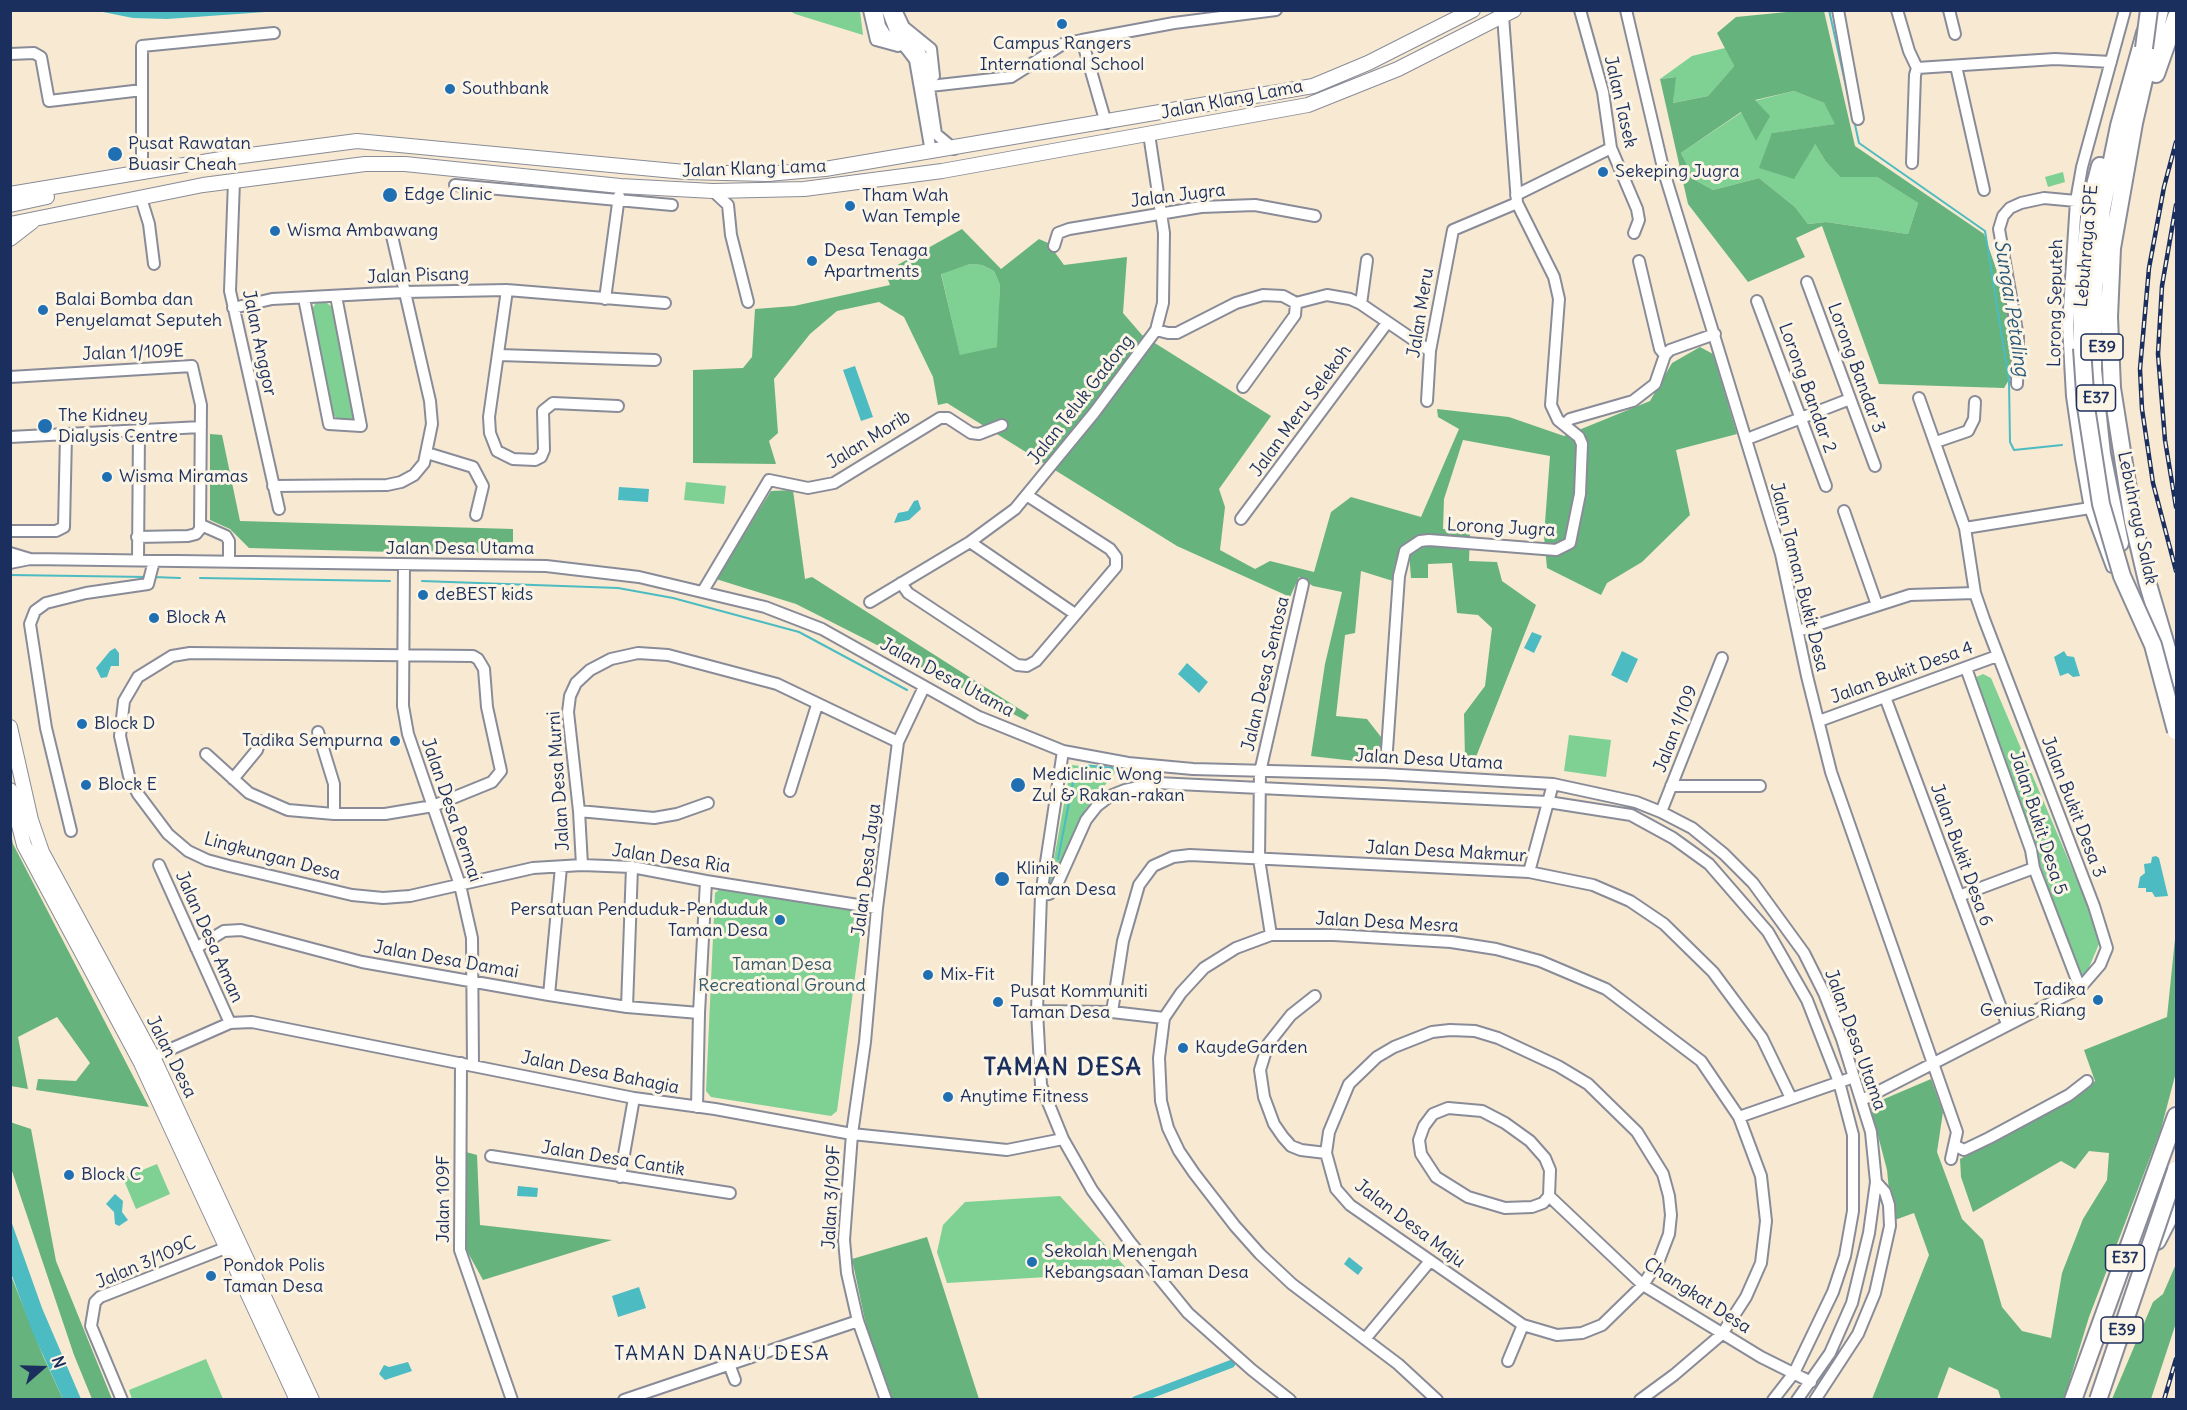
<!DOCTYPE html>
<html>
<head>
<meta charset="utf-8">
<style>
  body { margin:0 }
  #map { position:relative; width:2187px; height:1410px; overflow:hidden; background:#f7e9d2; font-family:Delius,sans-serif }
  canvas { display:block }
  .frame { position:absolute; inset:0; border:12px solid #1b2f5e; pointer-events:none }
  .north { position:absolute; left:12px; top:1338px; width:60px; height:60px; -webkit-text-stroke:4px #fcf5e5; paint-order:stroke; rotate:70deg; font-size:16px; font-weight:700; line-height:24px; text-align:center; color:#1b2f5e }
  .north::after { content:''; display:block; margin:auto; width:21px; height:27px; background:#1b2f5e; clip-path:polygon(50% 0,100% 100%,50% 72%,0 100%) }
</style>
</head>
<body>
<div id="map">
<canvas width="2187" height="1410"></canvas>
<div class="frame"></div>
<div class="north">N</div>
</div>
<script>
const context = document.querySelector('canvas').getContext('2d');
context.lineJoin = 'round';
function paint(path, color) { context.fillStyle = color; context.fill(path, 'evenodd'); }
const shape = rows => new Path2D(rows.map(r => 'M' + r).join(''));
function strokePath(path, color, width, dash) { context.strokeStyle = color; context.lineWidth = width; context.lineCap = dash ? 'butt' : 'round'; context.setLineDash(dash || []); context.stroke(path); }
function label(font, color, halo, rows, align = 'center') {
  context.font = font + ' Delius,sans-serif'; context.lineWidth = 6; context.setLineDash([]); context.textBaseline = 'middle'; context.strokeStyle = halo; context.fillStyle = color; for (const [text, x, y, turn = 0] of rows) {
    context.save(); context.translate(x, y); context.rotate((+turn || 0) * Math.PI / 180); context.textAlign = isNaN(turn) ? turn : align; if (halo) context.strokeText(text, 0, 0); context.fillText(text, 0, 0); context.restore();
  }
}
paint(shape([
  [790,11,860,11,863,35,795,14],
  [1725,48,1734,66,1708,96,1673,103,1675,77,1660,79,1692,56],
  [1794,91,1824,103,1836,124,1773,133,1815,144,1826,162,1840,177,1877,177,1918,203,1908,234,1826,222,1808,224,1795,207,1759,178,1713,190,1695,180,1681,153,1742,112,1756,140,1754,101],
  [2063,172,2065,182,2048,187,2045,177],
  [970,264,982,265,994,271,1000,285,998,347,960,356,941,273],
  [316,303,327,303,333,308,355,416,351,421,340,421,333,415,312,309],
  [686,482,726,486,724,504,684,500],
  [1983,674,1991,678,2097,927,2099,944,2087,972,2081,976,1972,679],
  [1569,735,1611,740,1606,777,1564,771],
  [1071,765,1118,769,1085,810,1048,892],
  [720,889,858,911,863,917,837,1111,831,1116,711,1097,706,1091,715,893],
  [157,1164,170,1194,136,1209,123,1178],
  [1060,1196,1130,1272,947,1283,937,1252,943,1225,965,1202],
  [206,1359,223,1399,132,1399,129,1390]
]), '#7ed193');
paint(shape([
  [1797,11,1824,11,1855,146,1984,234,2009,306,2013,373,2004,388,1879,384,1822,226,1796,238,1805,257,1748,282,1688,204,1660,79,1676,77,1673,103,1708,96,1734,66,1717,33,1736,17],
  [1794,91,1824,103,1835,124,1772,133,1759,168,1794,179,1815,144,1826,162,1840,177,1877,177,1918,203,1908,234,1826,222,1808,224,1795,207,1759,178,1713,190,1695,180,1681,153,1741,112,1756,141,1770,116,1755,100],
  [962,229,1001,269,1039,239,1048,243,1064,265,1127,257,1123,313,1142,335,1271,416,1219,489,1225,507,1220,550,1255,569,1270,561,1314,572,1331,512,1351,497,1421,517,1459,429,1438,417,1437,409,1509,417,1564,436,1650,401,1672,363,1700,347,1713,354,1737,434,1676,450,1690,515,1642,562,1607,583,1601,595,1547,568,1544,536,1550,456,1463,440,1444,499,1443,529,1470,532,1469,561,1497,562,1502,581,1536,605,1472,767,1465,758,1464,714,1485,686,1492,628,1478,615,1457,613,1452,563,1428,564,1428,578,1411,578,1408,541,1395,563,1393,581,1361,571,1355,633,1345,635,1336,716,1367,719,1381,737,1381,764,1311,756,1325,664,1342,592,1313,586,1299,577,1290,597,1177,546,947,403,938,405,933,377,904,317,879,302,837,311,810,334,774,379,778,433,769,441,776,464,693,463,693,370,743,368,752,357,755,309,794,306,890,285,885,272],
  [970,264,982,265,994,271,1000,285,997,347,960,355,941,274],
  [210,434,222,435,240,521,513,529,513,555,453,551,430,553,249,548,230,529,210,520],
  [793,490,805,579,812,577,1029,715,1025,720,796,604,716,579,771,491],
  [11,835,13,844,149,1107,36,1090,38,1079,76,1081,90,1063,57,1017,18,1037,28,1089,11,1086],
  [2175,939,2175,1076,2161,1129,2089,1317,2064,1399,2001,1399,1998,1390,1949,1367,1937,1399,1872,1399,1929,1255,1914,1213,1892,1221,1887,1170,1870,1105,1931,1079,1943,1112,1937,1152,1962,1219,1983,1240,2002,1307,2022,1331,2051,1338,2062,1273,2083,1219,2107,1180,2109,1153,2089,1151,2075,1169,2061,1161,1973,1212,1961,1177,1960,1159,2075,1098,2095,1081,2084,1050,2167,1017],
  [10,1122,31,1129,56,1261,112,1399,92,1399,74,1355,11,1168],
  [466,1152,477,1155,480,1225,612,1240,483,1280,467,1251],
  [927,1237,979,1399,891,1399,866,1325,852,1259],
  [2176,1264,2176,1323,2151,1399,2112,1399,2153,1302,2163,1294],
  [10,1273,43,1356,63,1399,11,1399]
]), '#66b37d');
paint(shape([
  [98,11,279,11,167,19,133,18],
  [855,366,873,417,861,421,843,370],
  [619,487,649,489,648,502,618,500],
  [918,500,921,509,909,520,894,523,898,513,908,511,914,501],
  [1532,632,1542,636,1534,653,1524,648],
  [115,648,119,653,119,666,111,666,107,677,101,678,96,668,110,651],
  [1622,651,1638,659,1627,683,1611,675],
  [2064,651,2067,656,2074,657,2080,676,2073,677,2068,673,2060,676,2054,657],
  [1187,663,1208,682,1199,693,1178,674],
  [2156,856,2159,858,2168,896,2155,897,2152,892,2146,892,2146,888,2138,888,2140,877,2145,873,2144,864,2151,863,2152,857],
  [518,1186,538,1188,537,1197,517,1196],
  [115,1194,123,1201,122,1212,128,1220,119,1226,115,1224,114,1212,106,1204],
  [10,1218,42,1308,81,1399,63,1399,32,1331,11,1273],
  [1349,1257,1363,1268,1358,1275,1344,1264],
  [639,1287,646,1308,618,1317,612,1296],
  [408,1362,412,1371,385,1380,379,1374,384,1365,389,1367]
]), '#4cbbc2');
strokePath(shape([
  [1543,10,1547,10],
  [1829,10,1849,100],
  [1854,120,1859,143,1985,231,2009,381,2010,442,2014,450,2062,445],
  [10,575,147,577],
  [153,577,180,578],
  [200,578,390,581],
  [422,581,618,588,673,598,799,632,907,690],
  [1058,859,1075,772,1083,765,1155,772]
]), '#4cbbc2', 2);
strokePath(shape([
  [1136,1400,1231,1364]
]), '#4cbbc2', 8);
const minor = shape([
  [869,10,876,40,898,46],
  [877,10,880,26,885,34,905,47,915,60,931,152],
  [887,10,894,28,916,46,925,61,936,134,954,149],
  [896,10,904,27,931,49,934,76],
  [1580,10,1603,92,1611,148,1637,209,1639,220,1634,233],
  [1626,10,1664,172,1781,554,1807,676,1831,772,1957,1132,1951,1159],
  [1838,10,1858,119],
  [1897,10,1909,51,1917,68],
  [1949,10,1955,34],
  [10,54,34,53,41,57,49,101,142,90],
  [1956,66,1984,190],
  [1917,68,2055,59,2111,62],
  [930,86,1011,77,1063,44,1082,40],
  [1106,123,1082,40,1174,23,1276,10],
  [1912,163,1915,75,1917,68],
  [142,173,142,46,274,33],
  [234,181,230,291,279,509],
  [455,185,672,205],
  [713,191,728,205,731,235,748,302],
  [1516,195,1611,148],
  [141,198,149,224,154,264],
  [1054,246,1058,233,1069,229,1201,207,1255,205,1315,216],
  [1639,261,1660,349,1665,355],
  [1807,282,1875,466],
  [507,290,489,417,490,433,497,451,513,459,535,460,541,457,544,450,543,411,553,403,618,406],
  [304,298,329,424,361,426,336,296],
  [605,299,619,196],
  [1757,301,1826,486],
  [1296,303,1327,295,1350,299,1361,304,1430,351],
  [1361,304,1367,260],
  [233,308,272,299,404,292,507,290,665,303],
  [1156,330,1168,333,1177,333,1236,303,1263,295,1283,296,1296,303],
  [499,355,655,360],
  [10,377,192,366,201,405,200,529,196,534,188,536,137,537],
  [2017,384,2018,337,1999,229,2003,216,2010,208,2021,203,2044,198,2076,201],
  [1243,387,1295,315,1296,303],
  [1427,401,1430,351,1453,230,1517,203],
  [1565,424,1570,419,1633,401,1655,384,1665,355,1670,350,1715,334],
  [10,437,201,427],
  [1747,439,1850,399],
  [1936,442,1968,431,1974,419,1975,402],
  [427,453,473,467,483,486,476,515],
  [273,486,387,485,401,482,414,475,424,463,432,424,430,401,392,236],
  [1844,511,1877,605],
  [1241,519,1387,323],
  [201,525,226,536,229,541,229,560],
  [1965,528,2090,508],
  [10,531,56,531,64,527,66,435],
  [970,542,1075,614],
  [10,553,30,559,546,566,639,577,765,607,822,629,979,717,1063,751,1128,763,1193,769,1384,774,1553,784,1636,802,1661,812,1692,828,1724,854,1753,883,1804,953,1824,993,1842,1039,1871,1132,1876,1182,1869,1233,1852,1303,1830,1353,1797,1400],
  [138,560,139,430],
  [10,563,30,559],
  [404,565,403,706,408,734,460,885,472,938,473,1065],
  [2112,567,2090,508,2081,458,2072,396,2068,325,2076,201,2082,167,2125,10],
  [901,583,908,593,1017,665,1027,666,1036,661,1116,567,1116,557,1110,549,1028,496],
  [703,591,769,480,808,488,834,483,940,418,948,418,971,433,979,434,1002,425],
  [870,602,970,542,1015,509,1094,413,1156,330,1163,303,1164,233,1149,134],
  [1798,631,1910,595,1975,593],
  [1966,668,2031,850,2034,868,2080,988],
  [1885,697,2007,1024],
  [1819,721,1997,656],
  [318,732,334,784,334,814],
  [1387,750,1399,576,1405,551,1420,541,1429,540,1556,550,1570,543,1580,494,1582,444,1579,437,1558,420,1551,405,1559,299,1554,277,1517,203,1503,16],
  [1063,751,1041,895,1037,1011,1041,1085,1063,1139,1092,1190,1130,1242,1188,1313,1252,1370,1290,1400],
  [206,754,249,793,288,810,334,814,385,814,433,806,492,782,501,771,487,707,484,669,478,659,473,656,190,653,172,656,138,677,124,701,120,736,129,776,138,794,168,834,188,851,207,860,229,866,352,895,383,898,410,896,533,868,582,865,632,867,706,881,877,908],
  [233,779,257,750,260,741],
  [1671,786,1760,786],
  [790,791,817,705],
  [579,811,654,818,677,814,708,803],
  [1661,812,1722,658],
  [71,831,46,728,30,624,35,611,46,603,86,593,148,584,154,561],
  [159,865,230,1023],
  [582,865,579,811,568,712,570,696,576,683,590,670,611,659,638,653,668,655,777,684,898,742],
  [1529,872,1553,784],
  [1041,895,1049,894,1055,889,1086,820,1097,806,1110,796,1125,790,1157,783,1548,802,1631,815,1673,838,1709,864,1768,932,1807,1000,1839,1082,1853,1135,1853,1211,1845,1256,1833,1292,1794,1373,1773,1400],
  [1959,896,2034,868],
  [1271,935,1259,859,1260,772,1303,584],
  [196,948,224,931,241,930,362,962,549,995,627,1007,699,1013],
  [549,995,561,867],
  [1315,996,1291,1015,1268,1044,1260,1070,1264,1097,1274,1124,1283,1137,1291,1146,1301,1150,1326,1153],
  [627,1007,632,867],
  [1037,1011,1112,1012,1164,1018],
  [1112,1012,1123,941,1139,885,1153,866,1173,857,1190,855,1529,872,1593,885,1630,901,1664,924,1713,972,1762,1038,1791,1098],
  [1450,1030,1475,1031,1498,1038,1558,1066,1588,1084,1637,1132,1663,1174,1669,1196,1671,1215,1669,1234,1659,1260,1643,1285,1602,1325,1582,1333,1557,1335,1523,1325,1350,1205,1336,1189,1326,1153,1329,1132,1349,1084,1377,1057,1394,1047,1432,1032,1450,1030],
  [146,1060,230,1023,252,1022,634,1098,715,1109,852,1134,1007,1150,1063,1139],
  [461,1063,460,1250,512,1400],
  [1862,1100,2080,988,2100,965,2107,948,2094,906,1984,619,1975,593,1965,528,1919,398],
  [697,1107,699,1013,706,881],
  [1448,1108,1482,1111,1505,1123,1530,1141,1545,1158,1550,1170,1549,1196,1543,1203,1532,1207,1505,1208,1468,1197,1436,1177,1421,1154,1419,1140,1424,1126,1433,1114,1448,1108],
  [1739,1117,1854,1077],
  [1954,1145,1964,1150,1989,1138,2069,1095,2087,1081],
  [491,1156,730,1193],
  [620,1177,634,1098],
  [1549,1196,1643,1285,1761,1357,1811,1382],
  [1365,1339,1430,1261],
  [1508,1361,1523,1325],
  [729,1364,735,1380],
  [122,1400,91,1326,95,1302,100,1297,233,1245],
  [624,1400,858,1321],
  [886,1400,858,1321,847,1273,844,1240,852,1134,865,1042,877,908,898,742,924,687],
  [1437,1400,1398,1364,1292,1284,1260,1254,1235,1226,1194,1173,1179,1151,1168,1128,1161,1101,1159,1058,1164,1018,1181,993,1204,968,1236,948,1271,935,1334,935,1451,942,1496,949,1540,961,1606,989,1701,1061,1739,1117,1761,1176,1766,1221,1761,1263,1746,1297,1722,1334,1674,1375,1640,1400],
  [1815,1400,1858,1334,1875,1293,1890,1226,1889,1205,1885,1192,1876,1182]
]);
const major = shape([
  [10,194,227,158,357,141,685,172,767,174,825,169,1313,86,1368,63,1473,10],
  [10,205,47,197],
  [10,224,203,185,365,164,405,164,620,186,713,191,804,189,942,171,1308,105,1398,69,1514,10],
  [10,239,32,222],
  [10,727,31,820,42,852,153,1057,312,1400],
  [10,790,24,845,141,1063,297,1400]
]);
const highway = shape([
  [2160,10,2134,123,2112,248,2109,317,2112,388,2133,521,2147,581,2176,679],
  [2156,74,2176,17],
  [2082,348,2081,289,2091,200,2100,166],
  [2120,543,2102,454,2093,370,2094,286,2102,209,2119,126,2145,33],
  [2157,1241,2176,1204],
  [2073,1400,2176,1116]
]);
strokePath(minor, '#898c98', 14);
strokePath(major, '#898c98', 16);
strokePath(highway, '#898c98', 20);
strokePath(minor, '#fff', 10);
strokePath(major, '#fff', 14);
strokePath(highway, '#fff', 16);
const rail = shape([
  [2176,142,2164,187,2149,268,2140,369,2142,409,2153,483,2176,571],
  [2176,205,2162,286,2158,354,2165,440,2176,507],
  [2164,1400,2176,1359]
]);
strokePath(rail, '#1b2f5e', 4.5);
strokePath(rail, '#fcf5e5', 2, [7]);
const highwayBridge = shape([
  [2144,48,2149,10],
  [2082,348,2086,407,2101,504,2122,576,2153,645,2176,731],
  [2098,1400,2176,1170]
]);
strokePath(highwayBridge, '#898c98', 20, []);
strokePath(highwayBridge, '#fff', 16);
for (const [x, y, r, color] of [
  [1062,24,6,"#1f6fb2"],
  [450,89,6,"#1f6fb2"],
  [115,154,8,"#1f6fb2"],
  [1603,172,6,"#1f6fb2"],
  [390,195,8,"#1f6fb2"],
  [850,206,6,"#1f6fb2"],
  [275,231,6,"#1f6fb2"],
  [812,261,6,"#1f6fb2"],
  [43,310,6,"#1f6fb2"],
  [45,426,8,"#1f6fb2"],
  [107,477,6,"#1f6fb2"],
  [423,595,6,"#1f6fb2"],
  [154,618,6,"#1f6fb2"],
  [82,724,6,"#1f6fb2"],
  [395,741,6,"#1f6fb2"],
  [86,785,6,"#1f6fb2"],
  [1018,785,8,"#1f6fb2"],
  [1002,879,8,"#1f6fb2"],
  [780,920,6,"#1f6fb2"],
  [928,975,6,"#1f6fb2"],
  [2098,1000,6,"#1f6fb2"],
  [998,1002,6,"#1f6fb2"],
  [1183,1048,6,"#1f6fb2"],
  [948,1097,6,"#1f6fb2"],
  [69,1175,6,"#1f6fb2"],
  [1032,1262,6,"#1f6fb2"],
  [211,1276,6,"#1f6fb2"]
]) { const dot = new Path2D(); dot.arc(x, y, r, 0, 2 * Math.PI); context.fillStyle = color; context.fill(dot); strokePath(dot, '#fcf5e5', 2); }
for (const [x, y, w] of [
  [2102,347,42],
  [2096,398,39],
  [2125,1258,39],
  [2122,1330,42]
]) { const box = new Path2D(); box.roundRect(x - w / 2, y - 13, w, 26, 4.5); context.fillStyle = '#fcf5e5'; context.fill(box); strokePath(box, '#1b2f5e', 1.5); }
label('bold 16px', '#1b2f5e', null, [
  ["E39",2102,347],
  ["E37",2096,398],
  ["E37",2125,1258],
  ["E39",2122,1330]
]);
label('18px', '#1b2f5e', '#fcf5e5', [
  ["Campus Rangers",1062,44,"center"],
  ["International School",1062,65,"center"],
  ["Southbank",462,89],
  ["Pusat Rawatan",128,144],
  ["Buasir Cheah",128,165],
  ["Sekeping Jugra",1615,172],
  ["Edge Clinic",404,195],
  ["Tham Wah",862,196],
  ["Wan Temple",862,217],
  ["Wisma Ambawang",287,231],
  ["Desa Tenaga",824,251],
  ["Apartments",824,272],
  ["Balai Bomba dan",55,300],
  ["Penyelamat Seputeh",55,321],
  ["The Kidney",58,416],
  ["Dialysis Centre",58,437],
  ["Wisma Miramas",119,477],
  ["deBEST kids",435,595],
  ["Block A",166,618],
  ["Block D",94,724],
  ["Tadika Sempurna",383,741,"right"],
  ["Mediclinic Wong",1032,775],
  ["Zul & Rakan-rakan",1032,796],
  ["Block E",98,785],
  ["Klinik",1016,869],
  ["Taman Desa",1016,890],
  ["Persatuan Penduduk-Penduduk",768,910,"right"],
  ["Taman Desa",768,931,"right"],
  ["Mix-Fit",940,975],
  ["Tadika",2086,990,"right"],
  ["Genius Riang",2086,1011,"right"],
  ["Pusat Kommuniti",1010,992],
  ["Taman Desa",1010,1013],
  ["KaydeGarden",1195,1048],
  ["Anytime Fitness",960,1097],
  ["Block C",81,1175],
  ["Sekolah Menengah",1044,1252],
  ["Kebangsaan Taman Desa",1044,1273],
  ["Pondok Polis",223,1266],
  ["Taman Desa",223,1287]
], 'left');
label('18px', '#1b2f5e', '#fcf5e5', [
  ["Jalan Klang Lama",1232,100,-11],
  ["Jalan Tasek",1620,102,77],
  ["Jalan Klang Lama",754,169,-2],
  ["Jalan Jugra",1178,196,-7],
  ["Lebuhraya SPE",2087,246,-85],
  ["Jalan Pisang",418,276,-2],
  ["Lorong Seputeh",2056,303,-89],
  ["Jalan Meru",1421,313,-81],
  ["Jalan Anggor",259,343,78],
  ["Jalan 1/109E",133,353,-2],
  ["Lorong Bandar 3",1856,368,70],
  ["Lorong Bandar 2",1807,388,70],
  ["Jalan Teluk Gadong",1081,400,-52],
  ["Jalan Meru Selekoh",1301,411,-54],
  ["Jalan Morib",869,440,-32],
  ["Lebuhraya Salak",2137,518,78],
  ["Lorong Jugra",1501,528,3],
  ["Jalan Desa Utama",460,549],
  ["Jalan Taman Bukit Desa",1799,577,76],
  ["Jalan Bukit Desa 4",1902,673,-20],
  ["Jalan Desa Sentosa",1266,674,-77],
  ["Jalan Desa Utama",947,678,28],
  ["Jalan 1/109",1676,729,-69],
  ["Jalan Desa Utama",1429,760,3],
  ["Jalan Desa Murni",559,781,-94],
  ["Jalan Bukit Desa 3",2073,807,69],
  ["Jalan Desa Permai",451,810,71],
  ["Jalan Bukit Desa 5",2038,823,72],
  ["Jalan Desa Makmur",1446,852,3],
  ["Jalan Bukit Desa 6",1961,855,70],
  ["Lingkungan Desa",272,857,15],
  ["Jalan Desa Ria",671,859,8],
  ["Jalan Desa Jaya",867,870,-83],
  ["Jalan Desa Mesra",1387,923,3],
  ["Jalan Desa Aman",209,937,66],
  ["Jalan Desa Damai",446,960,10],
  ["Jalan Desa Utama",1855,1040,70],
  ["Jalan Desa",171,1057,63],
  ["Jalan Desa Bahagia",600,1073,11],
  ["Jalan Desa Cantik",613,1159,9],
  ["Jalan 3/109F",832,1197,-87],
  ["Jalan 109F",444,1199,-90],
  ["Jalan Desa Maju",1410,1224,37],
  ["Jalan 3/109C",146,1263,-23],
  ["Changkat Desa",1697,1296,33]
]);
label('18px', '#34586b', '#fcf5e5', [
  ["Taman Desa",782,965],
  ["Recreational Ground",782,986]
]);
label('italic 20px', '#2a597c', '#fcf5e5', [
  ["Sungai Petaling",2011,308,81]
]);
context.letterSpacing = '1.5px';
label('20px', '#1b2f5e', '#fcf5e5', [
  ["TAMAN DANAU DESA",722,1354]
]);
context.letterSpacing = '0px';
context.letterSpacing = '1.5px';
label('bold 24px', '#1b2f5e', '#fcf5e5', [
  ["TAMAN DESA",1063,1068]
]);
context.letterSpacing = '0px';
</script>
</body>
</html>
